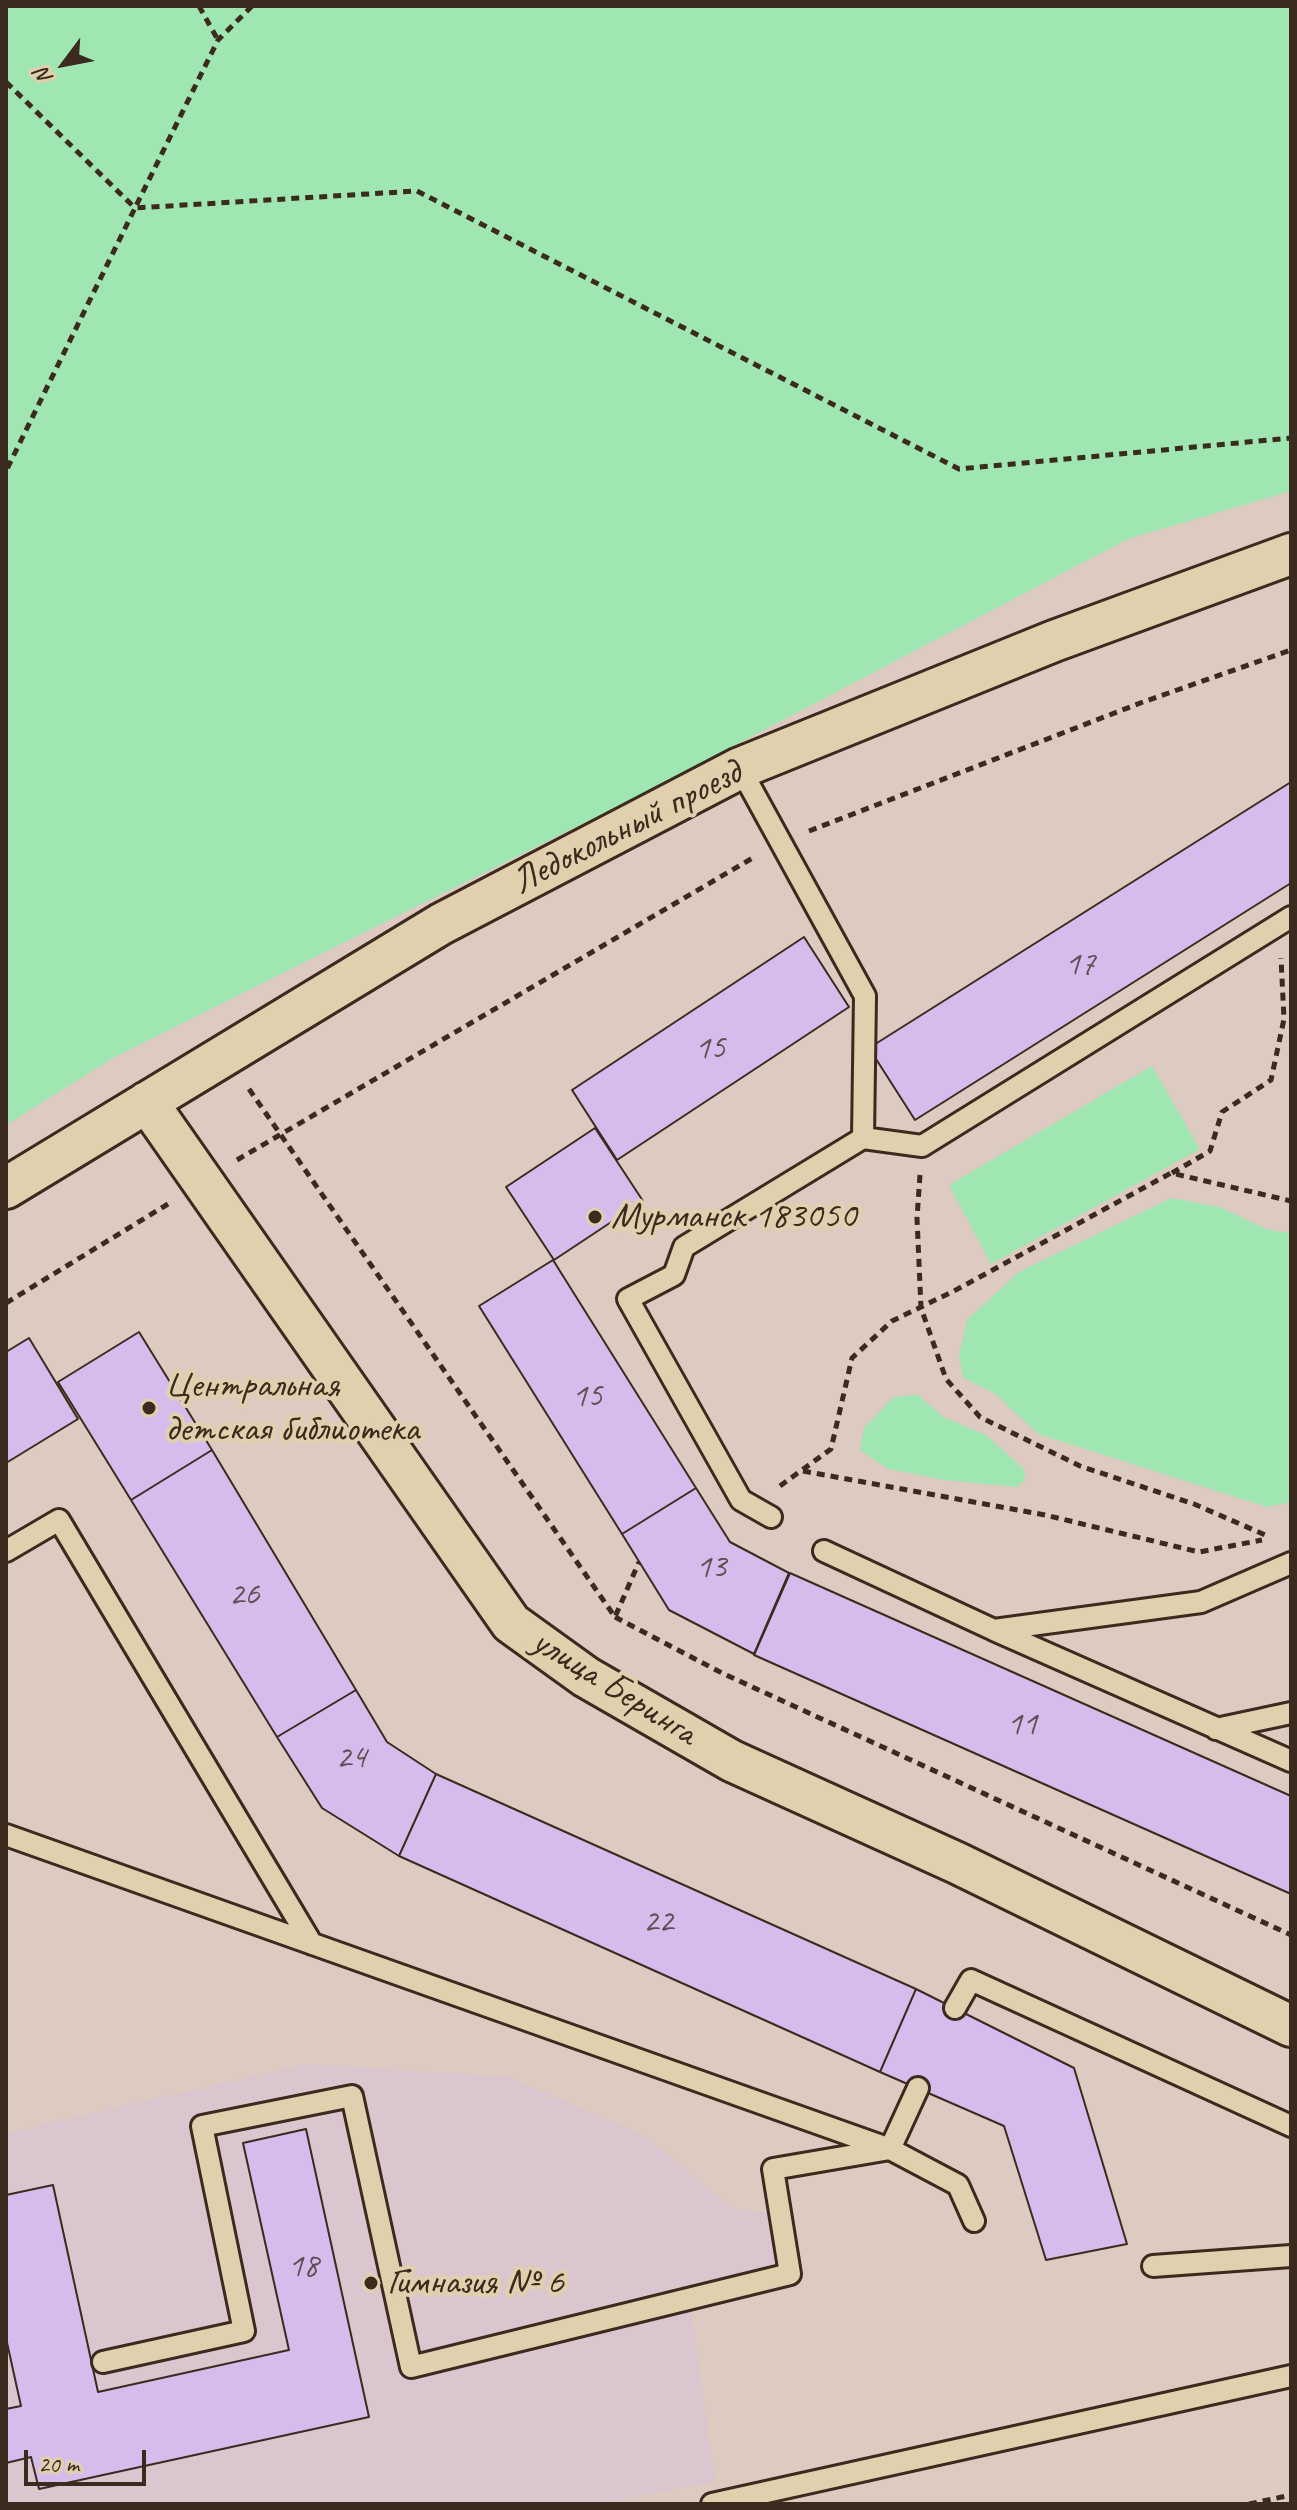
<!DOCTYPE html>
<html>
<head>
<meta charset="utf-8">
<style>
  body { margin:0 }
  #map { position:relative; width:1297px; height:2510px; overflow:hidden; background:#ddcac0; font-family:Caveat,sans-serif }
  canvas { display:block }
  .frame { position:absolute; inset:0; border:8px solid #3b2a1e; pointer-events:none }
  .north { position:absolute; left:24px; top:24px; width:80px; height:80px; -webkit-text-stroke:6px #e1d0ad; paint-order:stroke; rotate:238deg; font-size:22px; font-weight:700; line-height:32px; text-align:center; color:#3b2a1e }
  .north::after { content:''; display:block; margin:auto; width:28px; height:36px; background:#3b2a1e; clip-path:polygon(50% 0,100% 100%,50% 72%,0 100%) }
  .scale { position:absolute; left:24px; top:2450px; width:122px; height:36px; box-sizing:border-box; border:4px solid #3b2a1e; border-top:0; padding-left:10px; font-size:24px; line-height:28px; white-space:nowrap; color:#3b2a1e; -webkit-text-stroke:6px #e1d0ad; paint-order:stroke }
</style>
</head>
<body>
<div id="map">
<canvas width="1297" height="2510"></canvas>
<div class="frame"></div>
<div class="north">N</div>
<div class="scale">20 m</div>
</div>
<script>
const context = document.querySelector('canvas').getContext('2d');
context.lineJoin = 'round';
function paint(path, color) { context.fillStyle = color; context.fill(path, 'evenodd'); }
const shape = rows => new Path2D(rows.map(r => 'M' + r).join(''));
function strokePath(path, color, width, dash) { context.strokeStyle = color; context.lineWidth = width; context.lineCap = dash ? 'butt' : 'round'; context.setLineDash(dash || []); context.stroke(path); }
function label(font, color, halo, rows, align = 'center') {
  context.font = font + ' Caveat,sans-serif'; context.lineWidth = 8; context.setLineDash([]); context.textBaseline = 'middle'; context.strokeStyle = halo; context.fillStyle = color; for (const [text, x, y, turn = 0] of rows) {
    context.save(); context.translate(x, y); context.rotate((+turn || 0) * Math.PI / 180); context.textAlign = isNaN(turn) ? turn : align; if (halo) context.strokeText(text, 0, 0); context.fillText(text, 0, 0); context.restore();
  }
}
paint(shape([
  [307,2064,508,2077,645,2136,733,2209,787,2214,784,2271,689,2295,715,2481,603,2504,6,2504,6,2133]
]), '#dac6ce');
paint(shape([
  [6,6,1291,6,1291,491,1128,539,642,794,113,1058,6,1125],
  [1152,1066,1200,1149,991,1264,949,1185],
  [1171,1198,1219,1207,1269,1230,1291,1233,1291,1502,1267,1507,1038,1434,994,1393,963,1378,959,1356,967,1320,1019,1272],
  [918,1395,943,1417,986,1435,1024,1469,1025,1480,1017,1487,944,1480,888,1469,860,1450,864,1428,894,1397]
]), '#a0e6b2');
const building = shape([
  [1291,782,1291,883,915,1120,869,1048,1291,782],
  [804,937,849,1007,617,1160,572,1090,804,937],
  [595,1128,643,1201,554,1260,506,1187,595,1128],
  [553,1260,696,1488,622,1534,479,1306,553,1260],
  [139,1332,212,1450,131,1500,58,1382,139,1332],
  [29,1338,78,1419,6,1463,6,1352,29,1338],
  [212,1450,356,1690,277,1737,131,1500,212,1450],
  [696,1488,730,1542,789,1573,754,1654,669,1610,622,1534,696,1488],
  [790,1573,1291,1796,1291,1894,754,1655,790,1573],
  [356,1690,387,1742,436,1774,399,1856,322,1808,277,1737,356,1690],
  [436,1774,916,1989,880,2072,399,1856,436,1774],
  [916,1989,1074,2068,1127,2244,1046,2260,1004,2126,880,2072,916,1989],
  [306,2129,369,2417,39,2489,31,2457,6,2463,6,2409,21,2406,6,2338,6,2195,53,2185,98,2392,289,2350,243,2143,306,2129]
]);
paint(building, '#d4bded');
strokePath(building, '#3b2a1e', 2);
const service = shape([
  [740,768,865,996,863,1138,922,1146,1291,917],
  [771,1517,741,1500,628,1299,674,1275,684,1247,863,1138],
  [6,1551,59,1520,312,1944],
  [824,1551,994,1630],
  [1291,1563,1201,1602,994,1630,1291,1761],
  [1216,1729,1291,1713],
  [6,1835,890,2149,918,2088],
  [955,2008,971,1980,1291,2126],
  [1153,2266,1291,2256],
  [103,2362,244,2331,202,2126,352,2096,411,2367,790,2274,773,2169,890,2149,958,2185,974,2221],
  [712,2504,1291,2376]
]);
const minor = shape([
  [147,1102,511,1623,586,1677,732,1761,957,1863,1291,2026],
  [6,1188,441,924,740,768,1054,641,1291,554]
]);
strokePath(service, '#3b2a1e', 26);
strokePath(minor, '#3b2a1e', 46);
strokePath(shape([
  [199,6,218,40],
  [252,6,218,40,135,208,417,191,959,469,1291,438],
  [6,82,135,208,6,471],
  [809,831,1143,702,1291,650],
  [249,1089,615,1617,639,1562],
  [237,1160,756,856],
  [1172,1173,1210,1151,1222,1112,1271,1080,1284,1019,1281,958],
  [920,1175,917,1218,921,1308,946,1379,980,1417,1080,1466,1194,1504,1270,1537],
  [6,1303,168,1204],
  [803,1471,1045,1515,1199,1552,1262,1540],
  [780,1486,831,1449,852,1358,892,1321,954,1291,1171,1173,1291,1201],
  [615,1617,722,1673,1291,1935],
  [1249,2504,1291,2495]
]), '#3b2a1e', 5, [8, 6]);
strokePath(service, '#e1d0ad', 20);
strokePath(minor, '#e1d0ad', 40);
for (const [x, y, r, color] of [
  [595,1217,8,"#3b2a1e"],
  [149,1408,8,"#3b2a1e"],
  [371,2283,8,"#3b2a1e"]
]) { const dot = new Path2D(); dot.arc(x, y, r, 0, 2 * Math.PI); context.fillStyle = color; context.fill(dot); strokePath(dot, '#e1d0ad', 3); }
label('34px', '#614f52', null, [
  ["17",1080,965],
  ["15",710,1049],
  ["15",587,1397],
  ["13",711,1568],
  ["26",244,1595],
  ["11",1022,1725],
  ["24",351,1758],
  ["22",658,1922],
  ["18",303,2267]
]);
label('38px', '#3b2a1e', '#e1d0ad', [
  ["Ледокольный проезд",627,828,-27],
  ["улица Беринга",614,1688,32]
]);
label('38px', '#3b2a1e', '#e1d0ad', [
  ["Мурманск 183050",611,1217],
  ["Центральная",165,1386],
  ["детская библиотека",165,1430],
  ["Гимназия № 6",387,2283]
], 'left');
</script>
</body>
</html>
